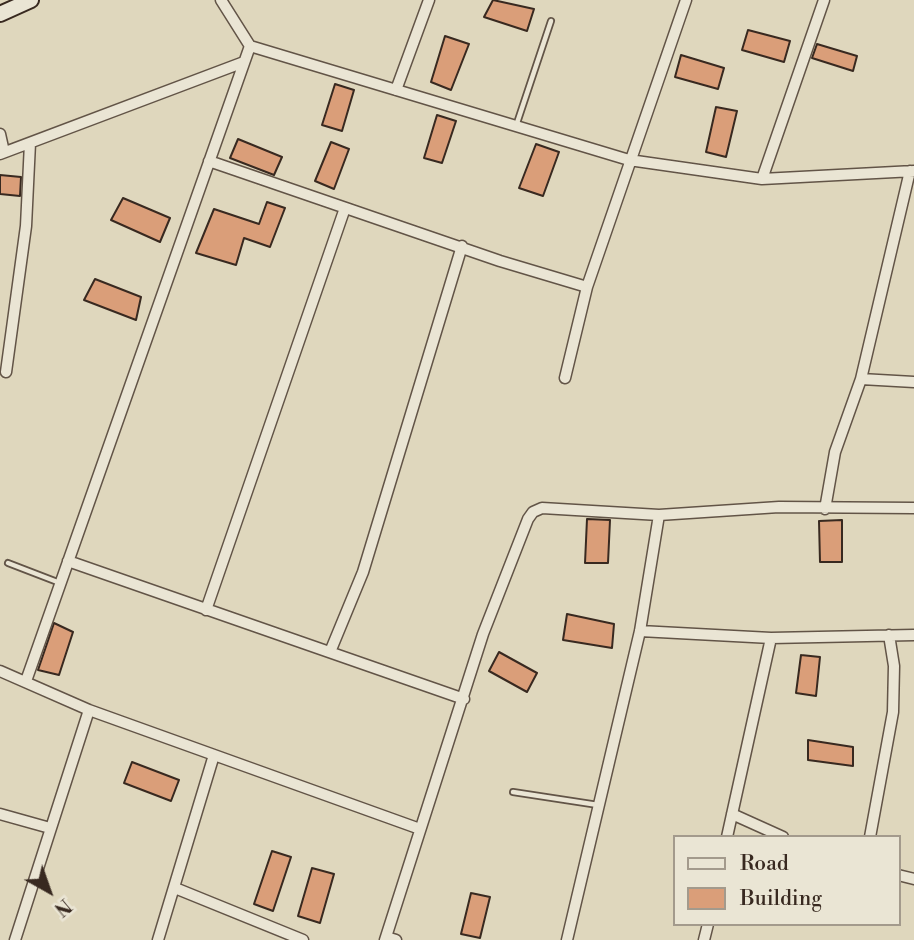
<!DOCTYPE html>
<html>
<head>
<meta charset="utf-8">
<style>
  body { margin:0 }
  #map { position:relative; width:914px; height:940px; overflow:hidden; background:#dfd7bd; font-family:"Libre Bodoni",serif }
  canvas { display:block }
  .legend { position:absolute; left:673px; top:835px; width:228px; height:91px; box-sizing:border-box; background:#eae5d4; border:2px solid #a39a8c; margin:0; padding:9px 12px; list-style:none; font-size:21px; color:#382920 }
  .legend li { display:flex; align-items:center; gap:14px; height:35px }
  .legend b { width:35px; border:2px solid #a39a8c }
  .north { position:absolute; left:14px; top:856px; width:70px; height:70px; -webkit-text-stroke:5px #eae5d4; paint-order:stroke; rotate:140deg; font-size:19px; font-weight:700; line-height:28px; text-align:center; color:#382920 }
  .north::after { content:''; display:block; margin:auto; width:24px; height:32px; background:#382920; clip-path:polygon(50% 0,100% 100%,50% 72%,0 100%) }
</style>
</head>
<body>
<div id="map">
<canvas width="914" height="940"></canvas>
<ul class="legend">
<li><b style="height:9px;background:#eae5d4"></b>Road</li>
<li><b style="height:19px;background:#da9e79"></b>Building</li>
</ul>
<div class="north">N</div>
</div>
<script>
const context = document.querySelector('canvas').getContext('2d');
context.lineJoin = 'round';
function paint(path, color) { context.fillStyle = color; context.fill(path, 'evenodd'); }
const shape = rows => new Path2D(rows.map(r => 'M' + r).join(''));
function strokePath(path, color, width, dash) { context.strokeStyle = color; context.lineWidth = width; context.lineCap = dash ? 'butt' : 'round'; context.setLineDash(dash || []); context.stroke(path); }
const building = shape([
  [493,0,534,9,527,31,484,17,493,0],
  [748,30,790,41,784,62,742,50,748,30],
  [445,36,469,44,451,90,431,82,445,36],
  [817,44,857,56,853,71,812,58,817,44],
  [681,55,724,68,718,89,675,77,681,55],
  [335,84,354,90,342,131,322,125,335,84],
  [716,107,737,111,726,157,706,152,716,107],
  [437,115,456,121,442,163,424,158,437,115],
  [238,139,282,157,274,175,230,158,238,139],
  [331,142,349,149,334,189,315,181,331,142],
  [536,144,559,152,543,196,519,188,536,144],
  [0,175,21,177,20,196,0,194,0,175],
  [123,198,170,218,160,242,111,220,123,198],
  [267,202,285,208,270,247,244,238,236,265,196,253,214,209,259,224,267,202],
  [95,279,141,297,136,320,84,300,95,279],
  [587,519,610,520,608,563,585,563,587,519],
  [842,520,842,562,820,562,819,521,842,520],
  [567,614,614,624,612,648,563,640,567,614],
  [54,623,73,632,59,675,38,670,54,623],
  [499,652,537,673,527,692,489,671,499,652],
  [801,655,820,657,816,696,796,693,801,655],
  [808,740,853,747,853,766,808,760,808,740],
  [132,762,179,780,171,801,124,783,132,762],
  [272,851,291,857,273,911,254,904,272,851],
  [312,868,334,874,320,923,298,916,312,868],
  [471,893,490,897,480,938,461,934,471,893]
]);
paint(building, '#da9e79');
strokePath(building, '#382920', 2);
const lane = shape([
  [516,126,551,21],
  [8,563,60,583],
  [513,792,598,805]
]);
const street = shape([
  [250,46,629,160,762,179,914,171],
  [396,90,429,0],
  [0,134,4,152],
  [0,154,244,62],
  [209,161,500,261,587,287],
  [762,179,824,0],
  [6,372,26,226,30,143],
  [565,378,587,287,686,0],
  [861,379,914,382],
  [825,509,835,452,861,379,910,171],
  [68,561,464,699],
  [206,610,345,208],
  [640,631,771,638,914,635],
  [330,652,363,572,462,246],
  [0,671,89,710,420,829],
  [26,681,250,46,221,0],
  [0,814,50,828],
  [732,814,783,837],
  [727,837,771,638],
  [870,837,893,712,894,666,889,635],
  [898,875,914,879],
  [175,888,303,940],
  [386,937,396,940],
  [15,940,89,710],
  [158,940,214,755],
  [385,940,483,634,528,519,533,512,542,508,659,515,779,507,914,508],
  [567,940,640,631,659,515],
  [704,940,708,924]
]);
const secondary = shape([
  [0,14,31,0]
]);
strokePath(lane, '#625447', 8);
strokePath(street, '#625447', 13);
strokePath(secondary, '#382920', 18);
strokePath(lane, '#eae5d4', 4.5);
strokePath(street, '#eae5d4', 10);
strokePath(secondary, '#eae5d4', 14);
</script>
</body>
</html>
